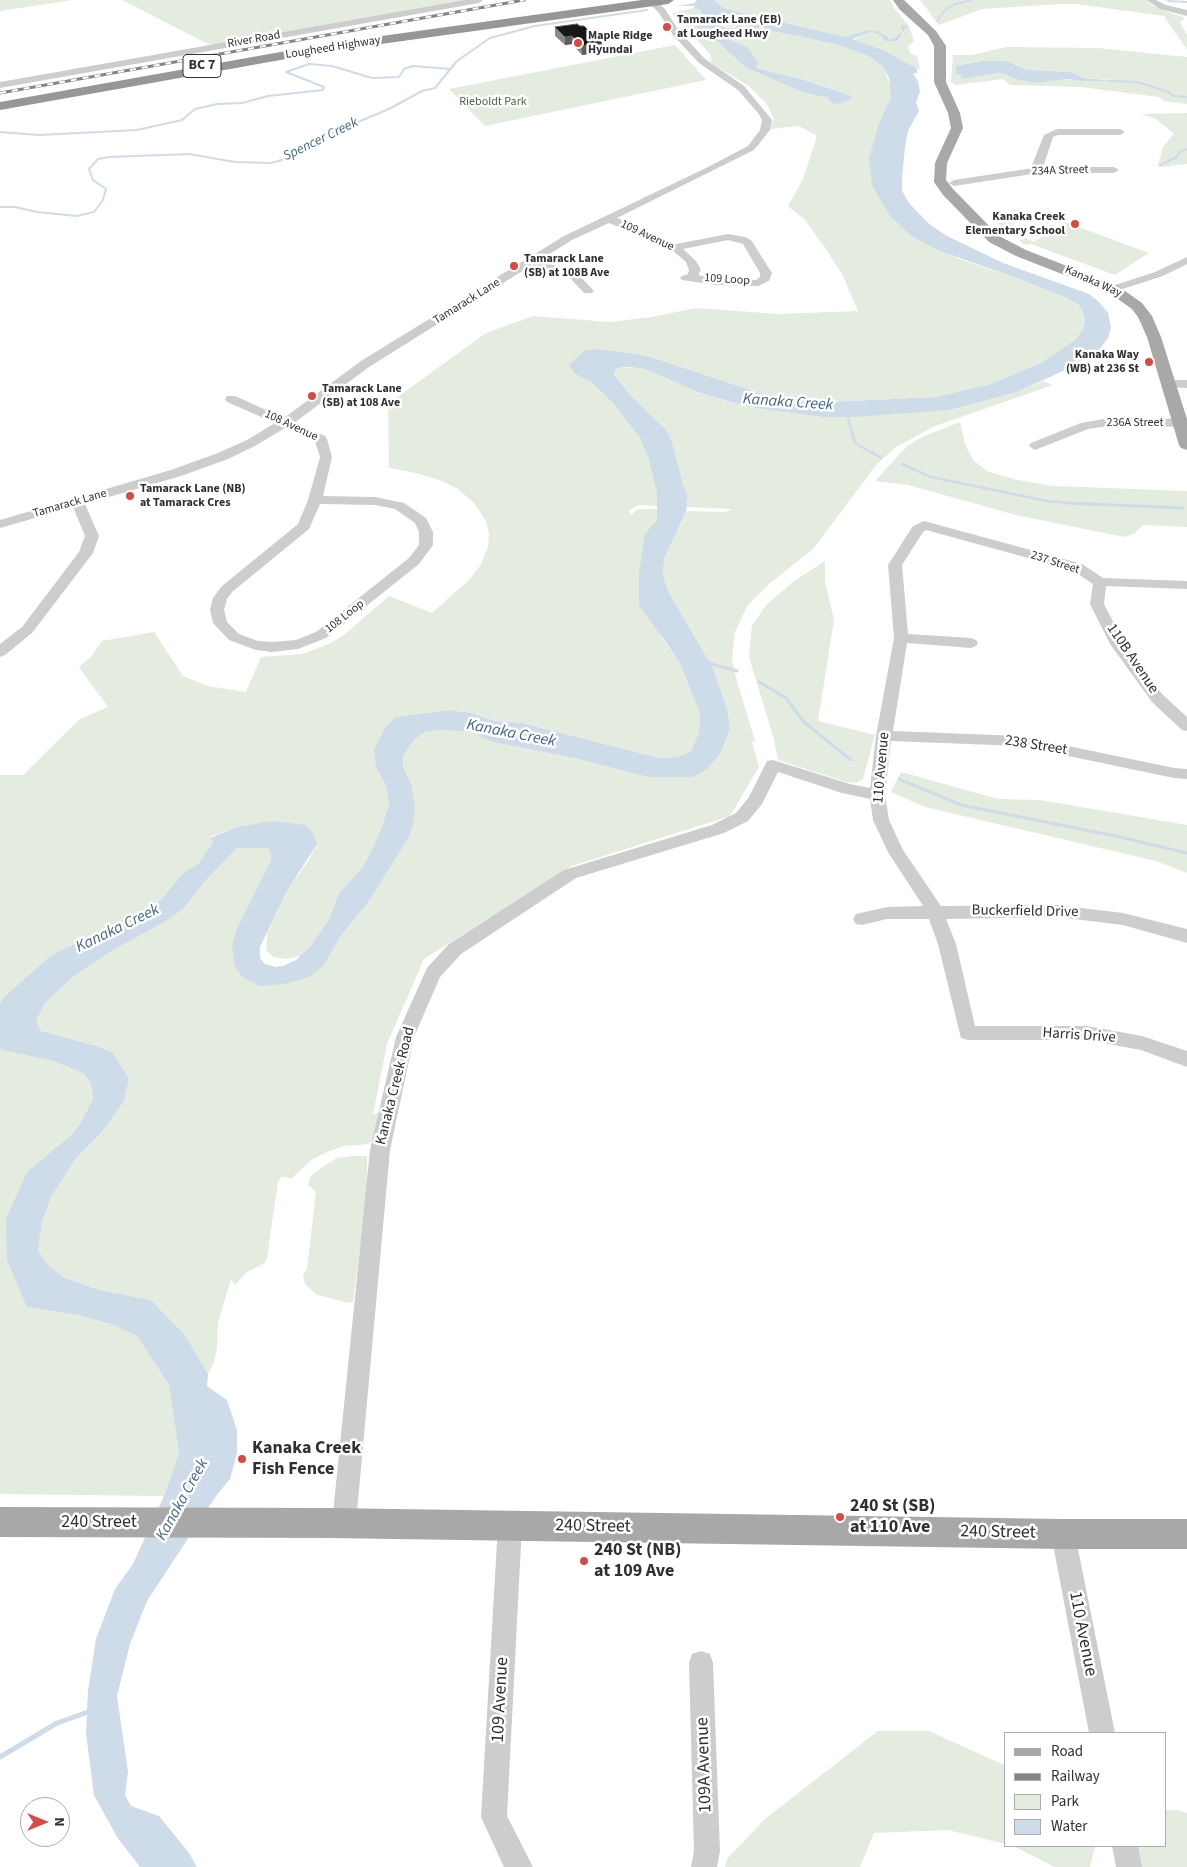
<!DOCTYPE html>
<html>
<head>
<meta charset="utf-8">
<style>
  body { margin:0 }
  #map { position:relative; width:1187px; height:1867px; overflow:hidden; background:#fff; font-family:"Source Sans 3",sans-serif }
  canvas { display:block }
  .legend { position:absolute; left:1004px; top:1732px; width:162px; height:115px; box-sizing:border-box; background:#fff; border:1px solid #acacac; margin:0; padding:6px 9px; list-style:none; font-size:15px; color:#303030 }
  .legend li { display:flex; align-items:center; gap:10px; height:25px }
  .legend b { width:25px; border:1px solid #acacac }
  .north { position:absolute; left:20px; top:1797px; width:50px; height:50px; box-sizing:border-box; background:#fff; border:1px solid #acacac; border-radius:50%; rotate:90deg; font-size:14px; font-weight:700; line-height:20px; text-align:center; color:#303030 }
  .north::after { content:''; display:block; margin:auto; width:18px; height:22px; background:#d44c44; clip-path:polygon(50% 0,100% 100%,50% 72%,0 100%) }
</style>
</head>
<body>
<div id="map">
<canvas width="1187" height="1867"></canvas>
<ul class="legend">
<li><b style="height:6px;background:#a8a8a8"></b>Road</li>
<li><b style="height:6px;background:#858585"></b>Railway</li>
<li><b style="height:14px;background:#e4ebdf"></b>Park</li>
<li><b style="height:14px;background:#cedbe9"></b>Water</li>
</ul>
<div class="north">N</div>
</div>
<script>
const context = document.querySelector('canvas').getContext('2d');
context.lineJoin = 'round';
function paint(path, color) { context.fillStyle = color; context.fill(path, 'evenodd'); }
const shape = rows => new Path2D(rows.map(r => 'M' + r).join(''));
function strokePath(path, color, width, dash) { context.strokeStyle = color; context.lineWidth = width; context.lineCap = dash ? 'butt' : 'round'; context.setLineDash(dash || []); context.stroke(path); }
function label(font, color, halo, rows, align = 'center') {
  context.font = font + ' "Source Sans 3",sans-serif'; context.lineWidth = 5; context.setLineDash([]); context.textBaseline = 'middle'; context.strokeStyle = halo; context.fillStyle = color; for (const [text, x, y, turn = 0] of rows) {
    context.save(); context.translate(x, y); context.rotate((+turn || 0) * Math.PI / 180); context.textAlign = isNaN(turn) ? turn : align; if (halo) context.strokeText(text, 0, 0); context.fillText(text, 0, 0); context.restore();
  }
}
paint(shape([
  [0,0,73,0,0,11],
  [122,0,472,0,215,45,206,43],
  [714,0,890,0,894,8,909,26,914,41,908,47,910,53,917,56,920,69,912,68,885,51,852,40,871,32,880,35,885,41,899,40,906,29,903,28,899,36,893,39,888,39,888,37,878,31,867,30,846,37,734,11,722,7],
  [920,0,1145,0,1153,6,1185,18,1180,22,1187,35,1187,50,1164,16,1076,4,1060,4,982,9,939,25],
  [694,8,701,10,702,14,737,25,731,28,714,23,695,25,721,44,726,50,747,68,802,92,828,98,849,95,801,79,759,69,756,67,747,47,721,36,721,34,743,26,799,36,842,46,868,56,877,62,884,68,891,89,891,97,879,123,913,237,959,259,1022,280,1067,298,1079,305,1083,312,1085,320,1083,329,1076,339,1041,363,991,384,936,397,828,402,781,398,756,392,630,353,595,349,575,374,591,382,614,404,640,438,648,457,657,493,657,506,639,505,629,510,631,515,638,509,657,509,660,636,679,661,700,714,699,732,691,752,676,757,659,758,522,723,495,721,471,713,449,710,396,717,376,767,386,786,389,805,382,826,371,852,361,869,339,893,328,921,310,947,301,956,287,959,273,957,266,950,267,934,286,893,308,861,317,844,255,824,237,827,210,837,213,842,198,864,184,872,160,901,50,956,4,997,0,1004,0,775,23,775,80,719,108,707,79,667,91,657,102,641,154,632,183,676,208,686,246,692,261,657,302,654,329,644,345,634,389,596,432,613,470,579,480,566,488,547,489,534,486,521,475,504,458,489,442,481,416,473,389,468,388,404,486,333,533,316,610,322,652,317,696,308,779,314,858,311,842,274,825,248,805,220,788,206,803,179,817,136,799,126,770,129,774,118,766,103,749,86,712,64,710,54,672,13],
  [675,45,706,80,485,126,449,89],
  [1006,47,1097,48,1187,57,1187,104,1164,101,1159,97,1081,87,1010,85,1003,79,955,85,951,82,953,55,972,55],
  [981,61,999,61,1014,64,1028,70,1072,72,1083,78,1114,80,1015,79,1007,75,999,73,962,79,962,64],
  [1187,113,1187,164,1161,167,1158,165,1163,147,1174,134,1156,119,1141,114],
  [1007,213,1016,223,1010,224,1018,228,1013,230,1004,229,990,215],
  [1065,222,1149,253,1115,275,1031,244,1026,245,1019,241,1026,238,1034,242],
  [620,367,645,369,698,392,747,407,822,417,950,410,1017,392,1043,381,1053,385,935,426,896,447,877,464,813,549,768,585,747,606,735,632,732,659,736,678,755,741,752,742,759,767,730,816,572,866,424,959,387,1044,373,1114,380,1113,374,1139,368,1144,344,1146,327,1152,311,1160,291,1179,287,1177,282,1177,278,1181,267,1258,265,1263,247,1272,235,1285,231,1279,218,1323,217,1348,213,1365,208,1374,185,1335,151,1300,99,1290,65,1278,49,1266,38,1251,42,1222,51,1197,76,1158,102,1132,124,1101,129,1079,93,1045,41,1031,36,1021,45,1003,74,976,113,950,168,920,183,909,206,880,237,848,267,848,271,852,271,860,237,928,242,977,324,965,340,937,369,901,408,839,411,784,403,767,403,756,414,740,425,732,439,730,471,732,493,742,574,758,648,777,721,752,730,729,728,712,713,668,669,593,663,576,664,559,687,511,725,512,732,509,687,507,688,496,683,484,673,445,630,395,614,373,615,370],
  [960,422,965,444,974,461,989,472,1017,480,1053,486,1187,491,1187,527,1143,525,1134,534,1124,537,1016,515,908,485,875,481,906,447,922,437],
  [825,561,825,581,834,620,818,721,875,735,863,779,856,783,847,782,778,760,773,736,749,657,752,626,766,605,794,581],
  [901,772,998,799,1040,800,1187,825,1187,873,1156,861,925,807,891,792],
  [0,1046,4,1050,53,1061,83,1073,91,1083,93,1099,80,1124,71,1135,27,1172,27,1307,77,1315,111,1324,137,1336,169,1385,179,1453,164,1496,0,1494],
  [352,1156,367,1156,367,1194,353,1302,349,1303,317,1295,305,1284,303,1274,307,1269,316,1192,308,1185,311,1176,324,1166,337,1158],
  [878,1731,929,1731,1006,1766,1006,1844,948,1830,874,1833,860,1867,725,1867,727,1859,765,1819],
  [1166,1810,1177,1810,1187,1813,1187,1867,1129,1867,1125,1846,1166,1846],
  [1013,1846,1094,1846,1095,1847,1090,1867,1055,1867]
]), '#e4ebdf');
paint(shape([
  [697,0,714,0,722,7,734,11,846,37,867,30,878,31,888,37,888,39,893,39,902,32,901,25,907,26,898,41,885,41,880,35,871,32,852,39,885,51,917,69,917,73,913,74,918,81,920,92,916,102,919,111,908,131,905,147,902,179,902,191,909,203,929,224,947,236,1003,263,1089,294,1099,302,1108,313,1111,328,1108,338,1098,351,1078,364,1017,392,950,410,853,417,822,417,748,407,698,392,645,369,629,367,620,367,615,370,614,374,630,395,666,430,673,445,683,484,688,496,686,512,664,559,663,576,669,593,713,668,728,712,730,729,721,752,707,769,693,777,648,777,574,758,493,742,471,732,439,730,425,732,414,740,403,756,403,767,411,784,415,806,413,824,408,839,369,901,340,937,324,965,309,977,284,984,260,986,242,977,235,966,232,946,237,928,271,860,271,852,267,848,237,848,206,880,183,909,168,920,113,950,74,976,45,1003,36,1021,41,1031,93,1045,113,1053,129,1079,124,1101,102,1132,76,1158,51,1197,42,1222,38,1251,49,1266,65,1278,99,1290,151,1300,185,1335,208,1374,207,1386,227,1400,237,1430,237,1453,230,1479,216,1496,147,1601,130,1644,117,1696,128,1772,125,1795,131,1806,159,1816,189,1853,197,1867,140,1867,117,1837,94,1795,86,1733,88,1691,96,1639,115,1589,133,1564,164,1496,179,1453,169,1385,137,1336,111,1324,77,1315,27,1307,7,1260,6,1219,27,1172,71,1135,80,1124,93,1099,91,1083,83,1073,53,1061,3,1050,0,1046,0,1004,4,997,50,956,160,901,184,872,198,864,213,842,210,838,237,827,273,821,305,825,313,833,317,844,286,893,260,947,260,958,265,964,275,967,283,966,296,960,310,947,328,921,339,893,361,869,371,852,382,826,389,805,386,786,376,767,374,750,385,728,396,717,449,710,471,713,495,721,522,723,659,758,676,757,691,752,699,732,700,714,679,661,639,605,639,573,645,534,657,520,657,493,648,457,640,438,614,404,591,382,575,374,569,365,584,351,595,349,630,353,650,357,756,392,781,398,828,402,936,397,991,384,1041,363,1076,339,1083,329,1085,320,1083,312,1079,305,1067,298,1022,280,940,251,913,237,890,216,872,185,869,158,879,123,891,97,889,78,884,68,877,62,868,56,842,46,799,36,743,26,721,35,721,36,747,47,758,63,756,67,759,69,801,79,849,95,852,98,840,104,832,103,828,98,802,92,747,68,726,50,721,44,694,25,696,20,700,18,712,20,714,23,727,28,735,28,737,25,702,14,701,10,694,8,695,6,677,6,695,3],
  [981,61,1006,61,1028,70,1072,72,1083,78,1115,81,1082,81,1067,79,1033,83,1015,79,1007,75,999,73,962,79,961,75,956,74,956,66]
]), '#cedbe9');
strokePath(shape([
  [1168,1,1187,2],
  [937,21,945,10,953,5,971,0],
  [1110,81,1137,82,1166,91,1174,96,1187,97],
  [0,132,39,135,137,130,182,120,195,109,217,104,242,103,268,96,323,90,324,87,286,72,309,64,332,66,372,78,399,77,404,69,413,66,451,69],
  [1160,165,1177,157,1180,151,1187,149],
  [0,207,15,207,37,212,77,216,94,212,103,200,106,189,93,180,89,169,98,159,109,157,189,154,235,162,271,163,292,157,309,149,320,140,337,131,391,108,422,91,435,88,457,61,490,38,535,26,647,10]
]), '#cedbe9', 2);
strokePath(shape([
  [847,414,855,443,881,458],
  [902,464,931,477,1047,501,1082,504]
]), '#cedbe9', 2.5);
strokePath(shape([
  [1067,503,1183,508],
  [708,663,737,671],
  [759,682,786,698,804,722,851,760],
  [899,779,961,805,1120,837,1187,853]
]), '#cedbe9', 3);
strokePath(shape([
  [0,1757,57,1723,91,1711]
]), '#cedbe9', 5);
paint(shape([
  [465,0,483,0,479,3,0,88,0,82,465,0],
  [646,0,655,0,665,9,679,31,705,59,744,86,772,120,770,130,754,150,617,218,676,244,728,234,745,237,751,240,772,273,769,281,758,286,716,285,682,280,680,278,682,276,688,274,689,270,686,262,671,249,609,223,572,240,540,260,579,275,592,289,594,291,592,293,584,293,571,279,532,265,369,367,294,423,325,436,327,439,332,457,323,496,375,497,404,503,426,518,433,532,433,545,419,564,326,638,298,649,272,652,256,650,229,640,213,623,210,610,213,598,222,586,298,524,308,500,320,457,315,441,285,428,255,446,228,459,181,476,85,504,99,536,93,553,32,633,5,655,0,657,0,644,22,627,79,552,85,536,73,507,0,528,0,520,171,470,218,453,247,440,275,423,227,402,225,399,227,396,235,396,284,418,361,361,564,236,708,167,748,146,760,130,762,120,759,114,738,90,699,63,673,35,659,13,646,0],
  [728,240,743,244,760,273,760,277,756,280,716,279,698,275,701,270,696,261,683,249,728,240],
  [320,504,375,505,395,509,415,523,419,532,419,545,409,558,316,632,296,640,272,642,258,641,239,634,227,622,224,610,227,599,232,592,309,529,320,504],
  [1146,0,1156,0,1166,5,1187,10,1187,16,1160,9,1146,0],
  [1057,129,1120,129,1125,132,1120,135,1058,135,1053,137,1043,167,1114,167,1119,170,1114,173,1039,173,954,186,949,183,954,180,1033,168,1032,165,1044,135,1057,129],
  [1187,257,1187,264,1163,276,1113,292,1107,289,1109,287,1155,272,1187,257],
  [1169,380,1187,380,1187,388,1165,387,1163,384,1165,381,1169,380],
  [1115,417,1180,419,1186,423,1180,427,1115,425,1088,429,1035,450,1029,446,1031,443,1081,423,1115,417],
  [924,521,1082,564,1103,578,1187,581,1187,589,1106,586,1104,604,1124,643,1162,694,1187,717,1187,731,1182,730,1152,702,1110,644,1090,604,1093,584,1072,570,926,530,923,532,902,565,908,634,971,638,976,640,978,643,976,646,971,648,907,643,893,731,1020,736,1174,768,1187,769,1187,779,1174,778,1020,746,891,741,885,795,889,820,903,850,941,906,1057,905,1123,913,1187,929,1187,943,1123,925,1057,917,946,919,956,944,975,1026,1087,1026,1142,1036,1187,1051,1187,1067,1141,1050,1087,1040,968,1040,961,1038,938,944,929,919,887,919,862,925,856,924,853,919,856,914,887,907,923,906,888,852,873,820,870,799,842,793,778,772,762,804,748,821,724,833,576,878,461,954,440,977,414,1037,390,1150,356,1523,352,1531,344,1535,336,1531,332,1523,370,1150,396,1037,427,968,449,944,564,870,712,825,736,813,749,797,767,761,773,760,850,784,870,788,876,736,894,638,888,565,913,526,924,521],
  [510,1513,518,1517,522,1525,507,1816,533,1867,504,1867,481,1817,498,1525,502,1517,510,1513],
  [1063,1522,1071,1526,1075,1534,1115,1733,1089,1733,1051,1534,1055,1526,1063,1522],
  [701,1651,710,1654,713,1663,720,1851,717,1867,691,1867,694,1851,689,1663,692,1654,701,1651],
  [1112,1846,1138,1846,1142,1867,1116,1867,1112,1846]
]), '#cdcdcd');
paint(shape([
  [893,0,904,0,936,31,946,46,946,82,960,113,963,128,947,163,946,180,953,189,999,236,1026,250,1118,286,1142,303,1152,316,1161,337,1187,419,1187,450,1181,448,1179,445,1147,337,1138,317,1132,309,1108,292,1016,256,989,242,943,195,934,182,935,163,951,128,948,113,934,82,934,46,928,35,900,10,893,0],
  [0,1507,328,1508,1063,1519,1187,1519,1187,1549,1063,1549,328,1538,0,1537,0,1507]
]), '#a8a8a8');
paint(shape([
  [642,0,674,0,668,4,331,51,0,110,0,102,331,43,642,0]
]), '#979797');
const rail = shape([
  [0,93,524,0]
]);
strokePath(rail, '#858585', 3);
strokePath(rail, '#fff', 2, [6]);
paint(shape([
  [580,26,602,52,582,55,572,44,565,45,555,36,555,27]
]), '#8b8b8b');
paint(shape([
  [572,36,572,44,565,45,565,37],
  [602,43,602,52,582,55,582,46]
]), '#5d5d5d');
const building = shape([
  [577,24,580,26,584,26,602,43,582,46,572,36,565,37,555,27,577,24]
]);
paint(building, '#171717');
strokePath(building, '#5d5d5d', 1);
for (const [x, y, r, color] of [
  [667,27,5,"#d44c44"],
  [578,43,5,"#d44c44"],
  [1075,224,5,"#d44c44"],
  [514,266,5,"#d44c44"],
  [1149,362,5,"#d44c44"],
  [312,396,5,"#d44c44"],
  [130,496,5,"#d44c44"],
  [242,1459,5,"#d44c44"],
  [840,1517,5,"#d44c44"],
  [584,1561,5,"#d44c44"]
]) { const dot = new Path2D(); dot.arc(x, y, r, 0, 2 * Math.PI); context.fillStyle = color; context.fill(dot); strokePath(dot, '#fff', 2); }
label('bold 12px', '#303030', '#fff', [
  ["Tamarack Lane (EB)",677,20],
  ["at Lougheed Hwy",677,34],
  ["Maple Ridge",588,36],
  ["Hyundai",588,50],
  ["Kanaka Creek",1065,217,"right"],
  ["Elementary School",1065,231,"right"],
  ["Tamarack Lane",524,259],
  ["(SB) at 108B Ave",524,273],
  ["Kanaka Way",1139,355,"right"],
  ["(WB) at 236 St",1139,369,"right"],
  ["Tamarack Lane",322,389],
  ["(SB) at 108 Ave",322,403],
  ["Tamarack Lane (NB)",140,489],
  ["at Tamarack Cres",140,503]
], 'left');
label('12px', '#303030', '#fff', [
  ["River Road",254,40,-10],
  ["Lougheed Highway",333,48,-9],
  ["234A Street",1060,171,-2],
  ["109 Avenue",647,236,25],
  ["109 Loop",727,280,4],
  ["Kanaka Way",1093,282,24],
  ["Tamarack Lane",467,302,-32],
  ["236A Street",1135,423],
  ["108 Avenue",291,426,25],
  ["Tamarack Lane",70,504,-16],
  ["237 Street",1055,563,18],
  ["108 Loop",345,617,-38]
]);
label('12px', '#4e6841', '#fff', [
  ["Rieboldt Park",493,102]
]);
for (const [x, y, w] of [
  [202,66,38]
]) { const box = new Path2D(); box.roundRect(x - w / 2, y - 11.5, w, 23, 4); context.fillStyle = '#fff'; context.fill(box); strokePath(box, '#303030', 1); }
label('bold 14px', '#303030', null, [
  ["BC 7",202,66]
]);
label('italic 14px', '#45678b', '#fff', [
  ["Spencer Creek",321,140,-26]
]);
label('15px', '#303030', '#fff', [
  ["110B Avenue",1132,659,56],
  ["238 Street",1036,746,9],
  ["110 Avenue",882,768,-85],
  ["Buckerfield Drive",1025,912,1],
  ["Harris Drive",1079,1036,4],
  ["Kanaka Creek Road",396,1086,-76]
]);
label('italic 16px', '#45678b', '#fff', [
  ["Kanaka Creek",788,403,4],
  ["Kanaka Creek",511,734,11],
  ["Kanaka Creek",118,929,-26],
  ["Kanaka Creek",183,1500,-61]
]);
label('bold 18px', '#303030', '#fff', [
  ["Kanaka Creek",252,1449],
  ["Fish Fence",252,1470],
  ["240 St (SB)",850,1507],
  ["at 110 Ave",850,1528],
  ["240 St (NB)",594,1551],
  ["at 109 Ave",594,1572]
], 'left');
label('18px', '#303030', '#fff', [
  ["240 Street",99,1523],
  ["240 Street",593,1527,1],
  ["240 Street",998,1533,1],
  ["110 Avenue",1082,1634,79],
  ["109 Avenue",501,1700,-87],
  ["109A Avenue",705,1765,-92]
]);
</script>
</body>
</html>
